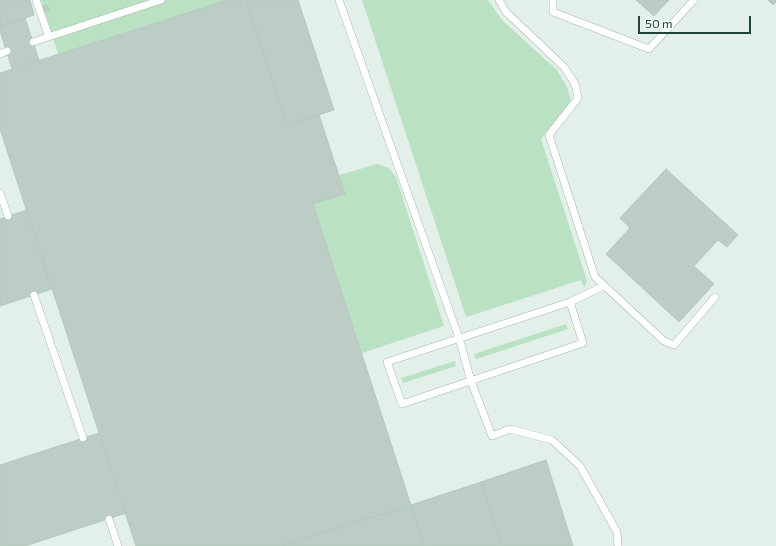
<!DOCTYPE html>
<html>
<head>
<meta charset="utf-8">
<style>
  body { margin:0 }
  #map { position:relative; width:776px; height:546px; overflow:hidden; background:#e3efe9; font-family:Commissioner,sans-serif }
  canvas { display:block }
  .scale { position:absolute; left:638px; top:16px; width:113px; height:18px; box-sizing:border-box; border:2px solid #204237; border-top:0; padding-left:5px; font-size:12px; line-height:14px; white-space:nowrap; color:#204237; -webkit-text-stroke:3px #f4faf7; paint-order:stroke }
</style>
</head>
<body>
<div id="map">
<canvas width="776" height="546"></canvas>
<div class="scale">50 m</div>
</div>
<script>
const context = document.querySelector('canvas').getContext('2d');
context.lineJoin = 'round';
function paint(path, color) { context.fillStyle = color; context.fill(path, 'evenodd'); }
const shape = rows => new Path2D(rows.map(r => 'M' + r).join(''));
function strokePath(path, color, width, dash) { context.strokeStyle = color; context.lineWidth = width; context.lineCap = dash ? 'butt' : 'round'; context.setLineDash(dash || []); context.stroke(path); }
paint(shape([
  [41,0,227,0,58,54],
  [362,0,488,0,502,20,557,70,567,87,571,102,541,139,587,281,584,288,581,280,466,317],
  [377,164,389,168,396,177,444,326,362,353,313,204,345,194,339,175],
  [566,324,568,329,476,359,474,354],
  [455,361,456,366,403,383,401,378]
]), '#bae2c2');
const building = shape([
  [0,0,30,0,34,15,0,26,0,0],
  [227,0,246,0,287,125,319,115,345,194,313,204,411,505,280,546,136,546,0,129,0,73,227,0],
  [246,0,298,0,334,110,287,125,246,0],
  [636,0,669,0,654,16,636,0],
  [768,0,776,0,776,2,773,5,768,0],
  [47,5,49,10,44,11,43,6,47,5],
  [25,18,39,60,12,69,0,31,0,26,25,18],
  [666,169,738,235,727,247,718,240,694,266,714,284,679,322,606,254,630,228,620,218,666,169],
  [27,210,52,289,0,306,0,219,27,210],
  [99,433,126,513,25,546,0,546,0,465,99,433],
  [546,460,573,546,502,546,481,482,546,460],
  [481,482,502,546,424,546,411,505,481,482],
  [411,505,424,546,280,546,411,505]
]);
paint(building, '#bbcdc4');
strokePath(building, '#b4c9bf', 1);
const service = shape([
  [36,0,49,37],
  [339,0,459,338,471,381,492,436,510,429,552,440,580,466,617,532,618,546],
  [499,0,506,12,564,67,575,84,578,98,549,135,595,277,664,341,674,345,715,297],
  [553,0,553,12,649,49,694,0],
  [33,42,161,0],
  [0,54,7,51],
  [0,193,8,216],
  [34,295,83,438],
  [570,302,583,343,402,404,387,362,570,302,604,286],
  [109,519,118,546]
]);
strokePath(service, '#a5b8b0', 8);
strokePath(service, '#fff', 7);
</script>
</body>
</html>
